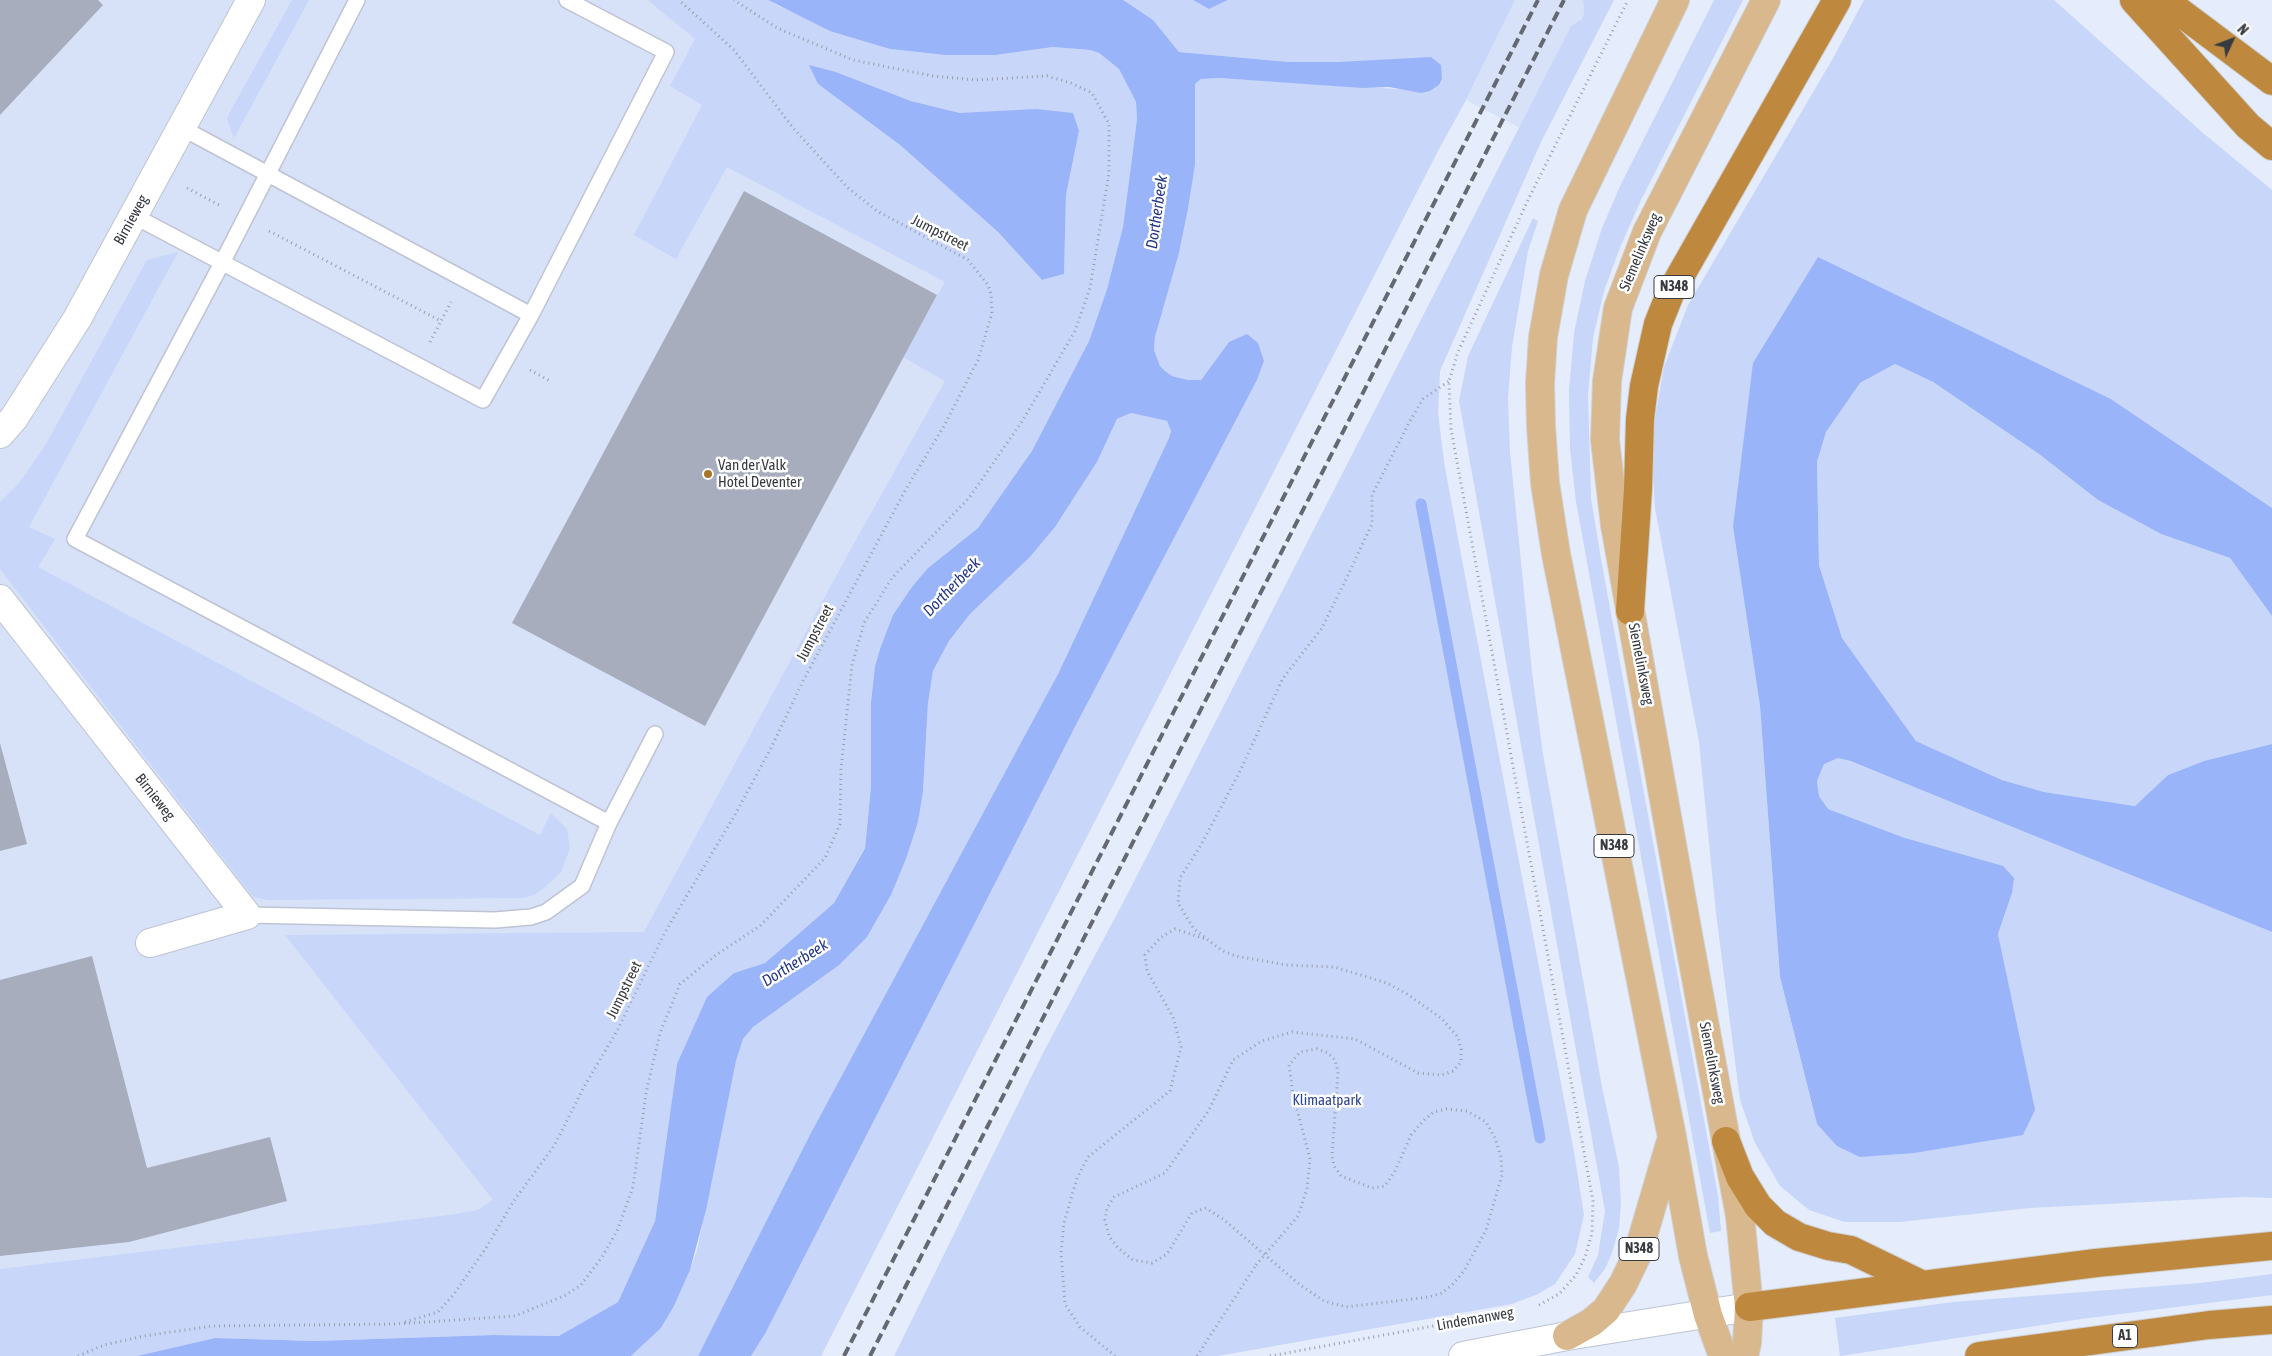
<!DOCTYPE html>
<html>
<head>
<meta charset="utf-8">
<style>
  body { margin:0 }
  #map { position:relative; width:2272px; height:1356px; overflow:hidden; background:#e5ecfc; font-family:"Asap Condensed",sans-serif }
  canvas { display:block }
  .north { position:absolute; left:2207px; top:15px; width:50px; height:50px; -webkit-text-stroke:4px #fff; paint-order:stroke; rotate:47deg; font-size:14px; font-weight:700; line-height:20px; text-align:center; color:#373a40 }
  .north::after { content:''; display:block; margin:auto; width:18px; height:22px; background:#373a40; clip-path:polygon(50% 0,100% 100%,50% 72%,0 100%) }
</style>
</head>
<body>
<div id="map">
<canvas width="2272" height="1356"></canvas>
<div class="north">N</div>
</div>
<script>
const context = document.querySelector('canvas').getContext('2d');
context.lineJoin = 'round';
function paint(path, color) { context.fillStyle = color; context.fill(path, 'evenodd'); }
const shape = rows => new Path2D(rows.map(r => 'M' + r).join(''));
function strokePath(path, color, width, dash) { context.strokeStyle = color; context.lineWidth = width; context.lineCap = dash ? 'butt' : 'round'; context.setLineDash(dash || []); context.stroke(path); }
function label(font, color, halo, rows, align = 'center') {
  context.font = font + ' "Asap Condensed",sans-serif'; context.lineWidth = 5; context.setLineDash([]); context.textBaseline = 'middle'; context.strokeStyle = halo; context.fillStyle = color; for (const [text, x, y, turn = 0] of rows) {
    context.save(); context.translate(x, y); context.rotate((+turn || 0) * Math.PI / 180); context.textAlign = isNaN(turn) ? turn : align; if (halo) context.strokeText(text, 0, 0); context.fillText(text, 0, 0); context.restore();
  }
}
paint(shape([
  [0,0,682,0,1026,298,526,1215,0,1291],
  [1515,0,1583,0,1584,13,1582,19,1571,26,1520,128,1466,100]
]), '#d7e1f8');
paint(shape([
  [292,0,309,0,234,138,227,119,230,112],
  [648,0,768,0,778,6,890,49,945,55,996,55,1053,47,1090,50,1099,53,1119,69,1136,102,1137,119,1123,227,1107,289,1089,341,1033,451,978,528,928,568,880,649,875,666,871,702,871,786,865,847,834,903,765,963,734,973,677,1064,655,1221,618,1302,560,1336,493,1335,315,1341,215,1338,137,1356,0,1356,0,1269,449,1215,478,1210,493,1200,285,935,644,932,847,556,945,381,903,357,945,282,727,167,676,259,634,235,702,105,670,86,695,39],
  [836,72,911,101,960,113,1079,131,1066,195,1064,274,1042,280,998,232,900,145,818,84],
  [1120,0,1193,0,1209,9,1228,0,1515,0,1466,100,1438,151,821,1356,751,1356,766,1332,1077,723,1257,380,1264,361,1229,342,1201,380,1188,380,1172,376,1165,371,1160,367,1154,350,1155,337,1179,253,1188,209,1195,165,1195,84,1201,79,1219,78,1430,91,1439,85,1442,79,1339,62,1289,62,1179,52,1153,20],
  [1583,0,1614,0,1541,142,1451,346,1440,371,1438,412,1444,462,1462,560,1574,1152,1584,1215,1575,1254,1555,1284,1538,1294,1512,1304,1218,1356,894,1356,1043,1053,1126,897,1571,26,1582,19,1584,13],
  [1714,0,1743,0,1641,200,1621,245,1604,291,1593,338,1588,395,1591,498,1601,559,1718,1196,1721,1231,1710,1233,1576,502,1570,449,1569,390,1574,333,1585,281,1602,228,1620,186],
  [1864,0,2054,0,2203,133,2272,190,2272,508,2111,399,1818,258,1733,527,1760,706,1780,977,1817,1124,2034,1110,1998,934,2012,893,1905,838,1828,809,1819,796,1817,781,1824,763,1838,757,2024,830,2272,932,2272,1198,2243,1197,2030,1208,1899,1222,1845,1222,1809,1210,1780,1186,1755,1143,1740,1100,1716,913,1699,742,1655,508,1651,441,1664,367,1688,305,1832,60],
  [1533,218,1538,221,1528,251,1512,347,1508,398,1510,452,1532,672,1543,754,1602,1087,1619,1167,1621,1204,1619,1228,1612,1253,1605,1269,1594,1283,1588,1277,1598,1255,1605,1211,1459,401,1468,356],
  [178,252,29,527,55,539,38,567,540,835,551,813,567,829,570,848,561,872,544,888,534,895,523,898,268,900,253,897,0,569,0,502,20,482,46,444,147,260],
  [1895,364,1933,382,2039,454,2098,500,2161,534,2230,558,2272,616,2272,744,2204,761,2168,775,2135,806,2044,792,2002,780,1916,741,1842,638,1819,565,1817,462,1826,432,1860,383],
  [1131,413,1167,421,1171,431,1169,438,1058,674,698,1356,631,1356,661,1328,674,1306,690,1270,697,1250,736,1061,743,1039,753,1027,867,937,891,895,906,859,918,822,923,792,928,703,933,671,949,641,970,614,1030,557,1055,527,1097,462,1117,419],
  [2272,1274,2272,1295,2081,1319,1840,1356,1835,1318,1953,1302,2200,1283]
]), '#c8d6f9');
paint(shape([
  [768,0,1123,0,1153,20,1179,52,1289,62,1339,62,1431,57,1441,65,1442,79,1439,85,1430,91,1421,93,1389,87,1363,88,1219,78,1201,79,1195,84,1195,165,1188,209,1179,253,1155,337,1154,350,1160,366,1165,371,1172,376,1188,380,1201,380,1229,342,1247,334,1258,343,1264,361,1257,380,1077,723,766,1332,751,1356,698,1356,811,1133,1058,674,1169,438,1171,431,1167,421,1131,413,1117,419,1097,462,1055,527,1030,557,970,614,949,641,933,671,928,703,923,792,918,822,906,859,891,895,867,937,839,965,753,1027,743,1039,736,1061,706,1210,690,1270,674,1306,661,1328,631,1356,137,1356,215,1338,315,1341,493,1335,559,1336,618,1302,655,1221,677,1064,707,997,734,973,765,963,834,903,865,848,871,786,871,702,875,666,880,649,893,615,912,587,928,568,978,528,1032,451,1089,341,1107,289,1123,227,1137,119,1136,102,1119,69,1099,53,1090,50,1053,47,996,55,945,55,890,49,830,31],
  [1193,0,1228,0,1209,9],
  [809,65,836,72,911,101,960,113,1036,109,1073,113,1079,131,1066,195,1064,274,1042,280,998,232,900,145,818,84],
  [1818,257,2111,399,2272,508,2272,616,2230,558,2161,534,2098,500,2039,454,1933,382,1895,364,1860,383,1826,432,1817,462,1819,565,1842,638,1916,741,2002,780,2044,792,2135,806,2168,775,2204,761,2272,744,2272,932,1850,761,1838,758,1824,764,1817,781,1819,796,1828,809,1905,838,2003,866,2014,878,2012,893,1998,934,2035,1110,2023,1135,1914,1153,1860,1157,1837,1146,1817,1124,1780,977,1760,706,1733,527,1753,363]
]), '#9ab4f9');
strokePath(shape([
  [1421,504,1540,1138]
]), '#9ab4f9', 11);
paint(shape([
  [0,0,98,0,103,5,0,115],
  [744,191,937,295,705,726,512,623],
  [0,743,27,844,0,851],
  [92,956,147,1168,270,1137,287,1201,129,1242,0,1256,0,980]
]), '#a7adbd');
const service = shape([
  [134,216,483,400,531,315,182,128],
  [531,315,666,52,567,0],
  [609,823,655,734],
  [247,915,495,920,531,917,546,912,582,886,609,823,75,539,222,263,357,0]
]);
const minor = shape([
  [0,434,14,418,77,319,251,0],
  [0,599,247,915,150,943],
  [1463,1356,1567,1336,1749,1307]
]);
const primary = shape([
  [1675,0,1573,210,1554,275,1543,337,1540,383,1541,426,1545,483,1556,554,1672,1137,1693,1256,1708,1315,1720,1348,1726,1356],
  [1567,1336,1592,1322,1606,1310,1623,1284,1638,1253,1670,1144],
  [1744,1356,1747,1343,1749,1307,1740,1216,1689,940,1615,525,1605,440,1607,381,1618,308,1647,232,1766,0]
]);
const motorway = shape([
  [2134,0,2248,126,2272,146],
  [2164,0,2272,81],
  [1630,611,1638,489,1640,419,1644,386,1658,324,1670,294,1837,0],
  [1726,1141,1740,1177,1758,1206,1775,1223,1799,1237,1828,1246,1851,1250,1921,1284],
  [1749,1307,2096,1263,2272,1246],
  [1979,1356,2209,1325,2272,1320]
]);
strokePath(service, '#bec4d4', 18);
strokePath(minor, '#bec4d4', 30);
strokePath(primary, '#cfd0d1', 30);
strokePath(motorway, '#cfd0d1', 30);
strokePath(shape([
  [187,188,221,206],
  [269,231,441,321,451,302],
  [430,342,441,321],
  [530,370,550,381],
  [1281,1236,1298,1216,1307,1189,1310,1159,1293,1094,1289,1065,1300,1052,1317,1049,1328,1053,1335,1060,1338,1072,1332,1156,1334,1166,1341,1176,1372,1188,1385,1186,1395,1171,1411,1135,1425,1119,1434,1112,1446,1109,1467,1111,1486,1122,1495,1138,1501,1157,1502,1175,1486,1230,1464,1271,1452,1285,1442,1293,1429,1297,1346,1307,1324,1301,1300,1285,1223,1219,1206,1208,1192,1213,1167,1254,1152,1263,1133,1260,1118,1248,1109,1236,1105,1220,1107,1208,1114,1197,1165,1173,1209,1110,1233,1060,1262,1041,1292,1032,1355,1039,1418,1073,1442,1075,1453,1071,1461,1062,1461,1049,1458,1037,1441,1018,1407,994,1387,983,1334,967,1286,965,1236,956,1221,950,1194,929,1178,903,1180,878,1201,845,1240,771,1283,678,1322,628,1348,575,1372,524,1372,495,1410,421,1423,399,1449,381],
  [1539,1305,1559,1294,1576,1275,1585,1257,1592,1233,1593,1201,1451,429,1449,381,1458,352,1527,202,1628,0],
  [405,1322,438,1312,454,1294,486,1248,513,1202,554,1146,584,1087,618,1029,664,934,736,813,771,748,803,681,906,489,944,426,978,360,992,313,991,294,988,285,968,260,877,211,848,188,793,128,734,50,679,0],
  [78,1356,104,1345,144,1336,212,1326,397,1324,515,1316,566,1295,581,1285,602,1257,617,1231,633,1187,646,1093,660,1033,680,984,716,955,760,926,825,858,840,824,841,769,852,665,864,623,892,578,969,498,1023,420,1075,331,1090,288,1109,173,1109,124,1092,93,1071,83,1047,76,975,80,933,76,853,60,777,28,734,0],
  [1115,1356,1080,1327,1065,1304,1061,1253,1064,1223,1077,1178,1088,1157,1170,1091,1181,1047,1173,1017,1147,971,1145,955,1160,938,1175,929,1206,939],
  [1197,1356,1256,1265],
  [1270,1356,1455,1322]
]), '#989da9', 3, [1, 4]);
strokePath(service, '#fff', 15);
strokePath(minor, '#fff', 28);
strokePath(primary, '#d8b88c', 28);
strokePath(motorway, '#be893f', 28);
strokePath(shape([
  [844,1356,1538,0],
  [870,1356,1564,0]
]), '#646871', 4, [10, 5]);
strokePath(shape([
  [1256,1265,1281,1236]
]), '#989da9', 3, [1, 4]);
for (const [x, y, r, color] of [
  [708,474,5,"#a7752c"]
]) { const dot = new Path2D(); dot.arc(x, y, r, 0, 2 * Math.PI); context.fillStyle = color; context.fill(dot); strokePath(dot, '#fff', 2); }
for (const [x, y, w] of [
  [1674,287,40],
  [1614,846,40],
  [1639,1249,40],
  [2125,1336,25]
]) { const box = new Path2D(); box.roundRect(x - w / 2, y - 11.5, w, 23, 4); context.fillStyle = '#fff'; context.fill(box); strokePath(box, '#373a40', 1); }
label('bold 14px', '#373a40', null, [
  ["N348",1674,287],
  ["N348",1614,846],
  ["N348",1639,1249],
  ["A1",2125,1336]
]);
label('15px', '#373a40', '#fff', [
  ["Birnieweg",131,220,-61],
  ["Jumpstreet",940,233,27],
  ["Siemelinksweg",1640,252,-67],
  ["Jumpstreet",815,633,-62],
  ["Siemelinksweg",1641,664,79],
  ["Birnieweg",155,797,52],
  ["Jumpstreet",624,990,-64],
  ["Siemelinksweg",1712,1063,79],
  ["Lindemanweg",1475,1319,-10]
]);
label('15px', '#373a40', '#fff', [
  ["Van der Valk",718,465],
  ["Hotel Deventer",718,482]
], 'left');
label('15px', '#2f4695', '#fff', [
  ["Klimaatpark",1327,1100]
]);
label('italic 16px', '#243886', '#fff', [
  ["Dortherbeek",1157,212,-82],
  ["Dortherbeek",952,587,-46],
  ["Dortherbeek",795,963,-32]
]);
</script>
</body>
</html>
